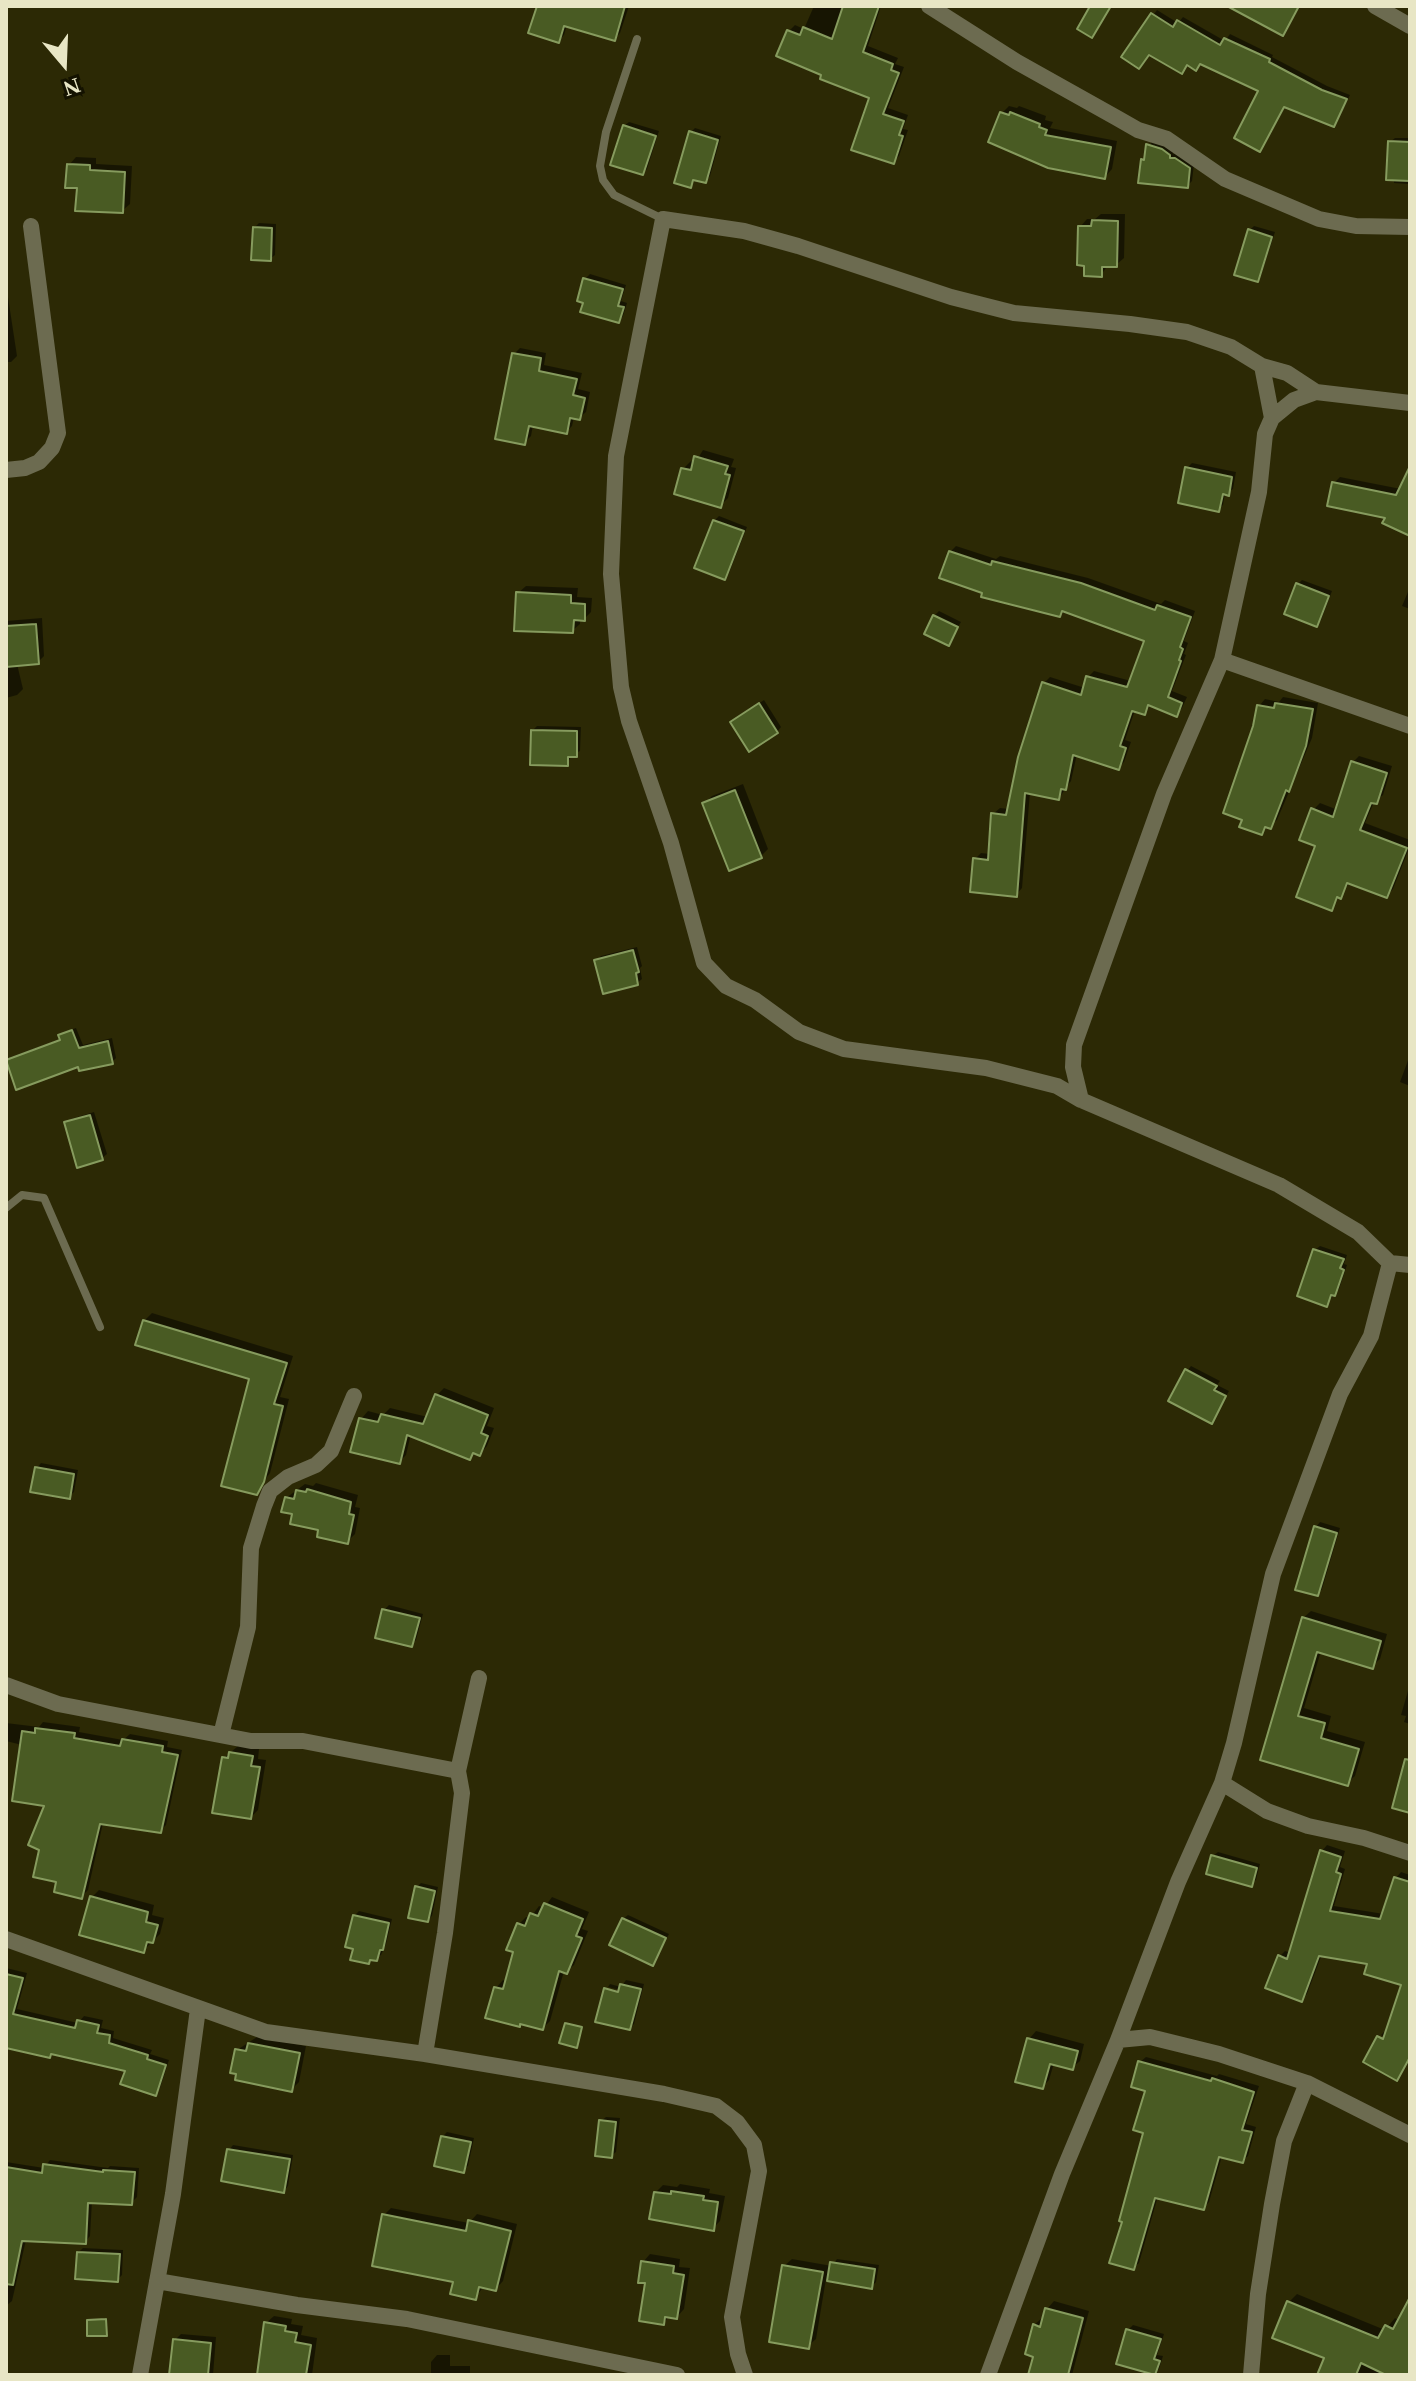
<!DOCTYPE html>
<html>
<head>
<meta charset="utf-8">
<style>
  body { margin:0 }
  #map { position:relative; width:1416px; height:2381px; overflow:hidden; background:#2c2905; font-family:Georgia,serif }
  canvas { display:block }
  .frame { position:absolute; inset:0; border:8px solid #e8e6c5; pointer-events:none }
  .north { position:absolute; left:24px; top:24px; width:80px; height:80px; -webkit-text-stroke:6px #141200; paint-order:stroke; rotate:161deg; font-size:22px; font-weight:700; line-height:32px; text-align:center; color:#e8e6c5 }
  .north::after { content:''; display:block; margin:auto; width:28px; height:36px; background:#e8e6c5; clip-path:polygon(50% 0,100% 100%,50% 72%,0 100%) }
</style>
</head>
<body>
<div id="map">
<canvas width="1416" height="2381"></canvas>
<div class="frame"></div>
<div class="north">N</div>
</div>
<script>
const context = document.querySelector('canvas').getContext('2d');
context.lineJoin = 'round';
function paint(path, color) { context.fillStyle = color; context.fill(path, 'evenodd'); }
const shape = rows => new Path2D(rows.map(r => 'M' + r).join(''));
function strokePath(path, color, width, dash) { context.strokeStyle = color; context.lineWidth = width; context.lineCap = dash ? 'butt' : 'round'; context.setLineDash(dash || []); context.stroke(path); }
paint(shape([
  [538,6,629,6,620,33,614,39,567,25,564,35,558,41],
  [814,6,881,6,868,46,898,58,895,64,904,67,888,108,908,115,903,129,908,130,899,156,893,162,872,97,824,73,789,31,795,25,804,29],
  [1157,10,1178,23,1183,17,1225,41,1230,34,1273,55,1272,57,1327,86,1350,95,1338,120,1334,125,1285,106,1260,149,1261,90,1200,64,1196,68,1149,53,1124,56],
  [1009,106,1017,108,1019,106,1046,116,1045,120,1053,122,1050,128,1117,141,1112,169,1105,177,1002,113],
  [629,122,659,131,647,169,643,173,624,126],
  [695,128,721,136,710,176,705,181,695,178,690,186,690,133],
  [1395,138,1410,138,1409,184,1394,183,1390,142],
  [1152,141,1174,150,1173,154,1180,154,1194,164,1192,181,1187,186,1143,160],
  [76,157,96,158,96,164,132,166,130,204,122,211,79,186,69,165],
  [1101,214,1125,214,1124,258,1116,265,1108,265,1101,275,1080,227,1087,219,1095,219],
  [259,223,276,224,275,255,270,259,254,228],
  [1254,226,1275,232,1261,275,1257,279,1250,230],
  [590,274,626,285,621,301,627,303,623,316,619,321,585,279],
  [6,284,17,356,11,362,6,362],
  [520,348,546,353,544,365,582,373,578,389,590,392,586,412,579,418,574,417,572,426,566,432,533,425,531,436,525,442,514,354],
  [703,450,734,459,731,467,736,468,728,498,720,506,683,469,691,461,695,463],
  [1192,463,1236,472,1233,489,1225,493,1223,505,1218,509,1187,468],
  [1410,471,1388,517,1334,483,1340,477,1401,489],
  [719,516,747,527,729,573,724,577,714,521],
  [956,546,996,559,1000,556,1088,578,1161,604,1165,600,1195,611,1184,641,1188,643,1184,654,1186,655,1172,691,1187,697,1182,708,1176,714,1151,704,1144,713,1135,710,1125,740,1131,742,1124,762,1118,768,1077,754,1071,781,1059,798,1030,792,1022,888,1016,895,975,859,981,853,990,854,993,814,1000,808,1009,809,1044,683,1050,677,1085,688,1088,677,1094,671,1131,681,1146,640,1064,610,1059,615,984,592,950,552],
  [1302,580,1332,591,1321,620,1317,625,1298,584],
  [526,586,578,588,577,597,592,598,591,612,584,619,580,619,580,624,572,631,518,593],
  [1410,587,1410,609,1402,606],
  [939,611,961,622,948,643,934,616],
  [42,618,44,656,38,662,17,664,23,689,17,695,6,698,6,621],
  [1283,697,1318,703,1312,738,1277,820,1261,832,1255,726,1259,706,1265,699,1279,702],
  [764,700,781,727,777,732,732,722],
  [537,726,581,727,580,751,572,755,567,764,533,730],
  [1359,756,1392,766,1383,795,1374,802,1365,823,1410,840,1410,846,1393,889,1386,896,1350,882,1331,908,1313,810,1320,803,1338,810,1353,762],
  [743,784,768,849,761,856,704,804,712,796],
  [637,947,642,966,640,968,642,979,637,983,596,961,601,956],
  [76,1028,83,1045,112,1038,116,1058,112,1062,80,1064,7,1062,11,1057,61,1039,60,1036,64,1032],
  [1410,1055,1410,1086,1400,1082],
  [94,1112,107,1154,102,1158,66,1123,71,1119],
  [1320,1246,1347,1255,1344,1264,1347,1265,1339,1289,1326,1304,1315,1250],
  [152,1313,293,1356,280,1397,289,1399,270,1473,256,1492,251,1378,144,1321],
  [1191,1366,1220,1381,1217,1385,1229,1391,1212,1421,1187,1371],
  [444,1388,494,1408,487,1426,494,1428,487,1446,480,1454,475,1452,469,1457,411,1434,406,1455,399,1462,361,1419,368,1411,383,1415,390,1408,428,1417,437,1395],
  [41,1463,78,1470,74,1492,69,1496,37,1468],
  [316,1483,358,1495,355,1507,360,1508,355,1534,347,1542,294,1513,286,1498,305,1484,313,1486],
  [1320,1522,1340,1528,1322,1589,1318,1594,1316,1527],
  [389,1605,423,1614,416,1640,411,1645,384,1610],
  [1311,1611,1387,1634,1380,1659,1372,1666,1321,1651,1304,1708,1331,1716,1327,1731,1365,1742,1355,1776,1347,1783,1262,1759,1303,1618],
  [1410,1684,1410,1724,1404,1722,1406,1716,1401,1715],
  [43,1722,80,1727,79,1732,123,1740,130,1734,168,1741,167,1747,182,1750,166,1825,160,1831,103,1823,88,1890,82,1896,59,1881,47,1804,22,1745,6,1741,6,1723,39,1727],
  [238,1746,259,1749,258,1759,266,1760,258,1810,251,1817,224,1758],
  [1327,1845,1345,1851,1340,1867,1345,1869,1334,1906,1384,1914,1396,1878,1401,1872,1410,1875,1410,2058,1397,2078,1393,2042,1381,2035,1384,2032,1387,2033,1404,1984,1370,1962,1322,1954,1307,1994,1302,1999,1280,1956,1285,1951,1291,1953,1322,1851],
  [1218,1852,1260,1864,1256,1880,1251,1884,1213,1856],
  [421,1883,438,1887,432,1916,427,1920,417,1887],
  [99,1890,154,1905,152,1915,164,1918,160,1934,143,1951,92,1897],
  [552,1897,589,1912,582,1929,588,1931,574,1965,566,1972,564,1971,550,2021,543,2028,522,2022,519,2025,496,1988,503,1980,507,1982,519,1924,526,1917,530,1918,539,1906,544,1908],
  [359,1911,392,1919,386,1944,381,1955,369,1962,354,1916],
  [628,1915,669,1934,653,1963,623,1919],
  [6,1968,27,1973,17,2009,78,2023,84,2016,103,2020,101,2028,114,2031,113,2038,152,2050,150,2054,169,2060,160,2088,155,2093,127,2069,53,2053,50,2056,8,2047,6,2049],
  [626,1980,644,1984,634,2024,630,2028,628,1992,608,1987,610,1984,621,1987],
  [1036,2031,1084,2044,1080,2061,1072,2068,1054,2063,1049,2080,1042,2087,1029,2039],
  [257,2037,306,2046,299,2082,292,2089,237,2050],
  [1146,2057,1217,2076,1219,2074,1259,2086,1246,2124,1256,2127,1248,2156,1242,2161,1222,2156,1209,2202,1203,2208,1158,2196,1139,2263,1133,2268,1124,2220,1145,2132,1147,2089,1140,2062],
  [606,2117,620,2118,616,2152,611,2156,601,2121],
  [447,2132,474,2138,468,2166,463,2170,442,2137],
  [233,2145,293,2155,288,2186,284,2191,229,2150],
  [50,2160,108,2168,110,2166,139,2168,137,2197,132,2202,92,2201,90,2236,85,2242,26,2240,12,2301,6,2306,6,2162,44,2168],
  [680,2184,710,2189,709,2193,725,2196,720,2221,713,2228,656,2192,663,2185,677,2187],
  [391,2208,469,2223,477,2214,517,2224,503,2281,496,2289,484,2286,475,2298,384,2215],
  [83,2248,123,2250,122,2275,117,2280,79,2252],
  [650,2254,680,2259,679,2267,690,2268,684,2309,677,2317,670,2316,663,2323,647,2282,643,2262],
  [792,2259,832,2266,837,2259,879,2265,876,2282,872,2286,826,2279,816,2339,808,2346,784,2266],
  [1297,2294,1385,2330,1395,2318,1400,2321,1410,2301,1410,2375,1319,2375,1326,2357,1289,2302],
  [1054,2301,1089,2311,1072,2375,1030,2375,1036,2355,1034,2325,1042,2318,1044,2319,1047,2309],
  [274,2316,292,2319,291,2324,303,2326,301,2335,317,2338,312,2375,259,2375,266,2323],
  [1133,2325,1164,2334,1157,2355,1163,2356,1159,2369,1154,2373,1119,2363,1128,2330],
  [181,2334,216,2337,213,2375,171,2375,175,2340],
  [437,2355,450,2355,450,2366,470,2366,470,2375,419,2375,431,2374,431,2362]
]), '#0007');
const building = shape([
  [537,6,625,6,615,41,564,26,559,43,528,33,537,6],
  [843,6,879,6,863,52,893,64,891,70,899,73,883,114,904,121,899,135,903,136,894,164,851,150,869,98,820,79,821,75,776,56,787,30,800,35,803,27,832,39,843,6],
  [1090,6,1111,6,1092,38,1077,29,1090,6],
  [1227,6,1299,6,1283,36,1227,6],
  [1151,13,1173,27,1177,20,1220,45,1224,38,1270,59,1269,62,1322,90,1347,99,1334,127,1284,107,1260,152,1234,138,1258,91,1200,64,1196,71,1187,65,1182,74,1149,55,1139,69,1121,57,1151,13],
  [1000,112,1009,115,1010,112,1040,124,1039,127,1047,130,1045,135,1111,147,1105,179,1048,168,988,142,1000,112],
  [623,125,656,136,643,175,610,165,623,125],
  [689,131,718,140,706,183,693,180,691,188,674,183,689,131],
  [1388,141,1410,142,1410,181,1386,180,1388,141],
  [1146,144,1162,149,1170,155,1170,158,1175,158,1190,168,1188,188,1138,183,1141,159,1144,160,1146,144],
  [67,164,90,165,90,170,125,172,123,213,75,211,77,188,65,188,67,164],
  [1092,220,1118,221,1117,267,1102,267,1102,277,1084,276,1084,266,1077,265,1078,226,1091,226,1092,220],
  [253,227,272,228,271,261,251,260,253,227],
  [1248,229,1272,237,1258,282,1234,275,1248,229],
  [583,278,623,289,618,306,624,307,619,323,580,312,583,303,577,301,583,278],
  [512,353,541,358,539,371,577,379,573,395,585,398,580,420,570,418,567,434,529,426,525,445,495,439,512,353],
  [694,456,728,466,725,474,730,475,721,508,674,494,681,468,691,470,694,456],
  [1410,466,1410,536,1382,523,1385,518,1327,506,1332,482,1396,495,1410,466],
  [1185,467,1232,477,1229,496,1223,494,1219,512,1178,503,1185,467],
  [713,520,744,531,725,580,694,568,713,520],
  [949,551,991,565,992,561,1081,583,1155,610,1157,605,1191,617,1180,647,1183,649,1179,660,1181,661,1168,697,1182,703,1177,717,1148,705,1145,715,1132,711,1120,746,1126,748,1119,770,1073,755,1066,790,1061,789,1059,800,1025,793,1017,897,970,892,973,858,988,860,991,813,1006,815,1018,757,1042,682,1081,695,1086,676,1127,687,1144,641,1062,611,1060,617,981,597,982,593,939,578,949,551],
  [1296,583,1329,596,1317,627,1284,614,1296,583],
  [516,592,571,595,571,603,585,604,585,621,574,620,573,633,514,631,516,592],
  [933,615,958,627,949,646,924,634,933,615],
  [36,624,39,664,6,667,6,626,36,624],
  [759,703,778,733,749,752,730,722,759,703],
  [1275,703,1313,709,1306,746,1289,792,1286,790,1271,829,1265,827,1262,835,1239,827,1242,820,1223,813,1253,726,1257,705,1274,708,1275,703],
  [531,730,577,731,577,757,568,757,568,766,530,765,531,730],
  [1351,761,1387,773,1377,804,1371,803,1360,830,1407,848,1387,898,1347,883,1341,899,1337,897,1332,911,1296,897,1315,846,1299,840,1311,808,1333,817,1351,761],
  [735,790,762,858,729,871,702,803,735,790],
  [633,950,639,972,636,973,638,985,603,994,594,960,633,950],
  [72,1030,79,1048,108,1041,113,1064,79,1071,78,1067,16,1090,6,1060,60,1040,58,1035,72,1030],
  [90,1115,103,1160,77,1168,64,1122,90,1115],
  [1313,1249,1344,1259,1340,1268,1344,1270,1335,1296,1331,1295,1327,1307,1297,1296,1313,1249],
  [143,1320,287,1363,274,1404,283,1406,264,1482,257,1495,221,1486,249,1379,135,1345,143,1320],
  [1185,1369,1217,1386,1214,1390,1226,1396,1212,1424,1168,1401,1185,1369],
  [435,1394,488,1415,481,1433,488,1436,480,1456,473,1453,470,1460,407,1435,400,1464,350,1452,359,1418,378,1422,381,1414,423,1424,435,1394],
  [35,1467,74,1474,70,1499,30,1492,35,1467],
  [307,1489,351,1502,349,1514,354,1515,348,1544,317,1537,318,1530,290,1524,292,1514,281,1512,285,1497,294,1499,296,1490,306,1492,307,1489],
  [1314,1526,1337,1533,1318,1596,1295,1590,1314,1526],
  [382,1609,420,1618,412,1647,375,1638,382,1609],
  [1302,1617,1381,1641,1373,1669,1317,1652,1298,1716,1325,1723,1321,1738,1359,1749,1348,1786,1260,1760,1302,1617],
  [35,1728,75,1733,74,1738,120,1746,122,1739,163,1746,162,1752,178,1755,161,1833,100,1824,82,1899,54,1892,56,1882,33,1877,39,1850,28,1845,44,1806,12,1801,22,1731,35,1733,35,1728],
  [229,1752,253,1756,251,1766,260,1767,251,1819,212,1813,222,1757,228,1758,229,1752],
  [1405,1759,1410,1760,1410,1813,1392,1808,1405,1759],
  [1320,1850,1341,1857,1336,1872,1341,1874,1330,1911,1380,1919,1394,1877,1410,1882,1410,2057,1397,2081,1363,2062,1377,2036,1383,2039,1401,1985,1364,1974,1367,1964,1319,1956,1302,2002,1265,1988,1278,1955,1287,1959,1320,1850],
  [1211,1855,1257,1868,1252,1887,1206,1874,1211,1855],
  [415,1886,435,1891,428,1922,408,1918,415,1886],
  [90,1896,148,1912,146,1922,158,1925,153,1943,147,1942,144,1953,79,1935,90,1896],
  [544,1903,583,1919,576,1936,582,1938,567,1974,559,1971,543,2030,520,2024,520,2027,485,2018,494,1987,503,1989,513,1952,506,1950,517,1923,525,1926,530,1913,538,1916,544,1903],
  [353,1915,389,1923,383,1950,380,1950,377,1961,370,1960,369,1964,350,1960,353,1949,345,1947,353,1915],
  [622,1918,666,1938,653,1966,609,1945,622,1918],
  [6,1974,23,1978,13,2014,75,2028,77,2020,99,2025,97,2033,110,2035,109,2043,148,2055,147,2059,166,2065,156,2096,120,2084,125,2071,51,2054,50,2058,6,2048,6,1974],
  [620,1984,641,1989,630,2030,595,2022,604,1988,618,1992,620,1984],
  [565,2023,582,2027,577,2048,559,2043,565,2023],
  [1027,2038,1078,2051,1073,2070,1050,2064,1043,2089,1015,2082,1027,2038],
  [248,2043,300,2053,292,2092,235,2080,236,2074,230,2073,235,2049,246,2051,248,2043],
  [1138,2061,1211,2081,1212,2078,1254,2092,1242,2130,1252,2132,1243,2163,1219,2157,1204,2210,1155,2198,1134,2270,1109,2263,1122,2222,1119,2221,1143,2133,1133,2130,1145,2091,1131,2087,1138,2061],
  [599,2120,616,2122,612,2158,595,2156,599,2120],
  [441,2136,471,2142,464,2173,434,2166,441,2136],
  [227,2149,290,2159,284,2193,221,2181,227,2149],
  [43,2164,103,2172,103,2170,135,2172,132,2205,88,2203,86,2244,22,2241,13,2285,6,2284,6,2167,42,2173,43,2164],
  [671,2191,704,2196,703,2200,718,2202,714,2231,649,2219,654,2192,671,2194,671,2191],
  [382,2214,466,2231,468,2220,511,2231,496,2291,479,2287,476,2300,450,2294,453,2282,372,2266,382,2214],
  [77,2252,120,2254,118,2282,75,2279,77,2252],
  [641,2261,674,2266,673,2273,684,2275,677,2319,665,2317,664,2325,639,2321,645,2283,638,2283,641,2261],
  [830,2262,875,2269,872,2289,827,2281,830,2262],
  [782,2265,823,2272,809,2349,769,2342,782,2265],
  [1410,2297,1410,2375,1386,2375,1361,2363,1356,2375,1317,2375,1324,2358,1272,2338,1287,2301,1378,2338,1385,2325,1393,2329,1410,2297],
  [1045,2308,1083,2318,1068,2375,1028,2375,1033,2357,1025,2354,1033,2324,1040,2327,1045,2308],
  [106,2319,107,2336,87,2336,87,2320,106,2319],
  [264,2322,286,2326,285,2331,297,2333,295,2342,311,2345,306,2375,257,2375,264,2322],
  [1126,2329,1161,2339,1154,2359,1160,2361,1155,2375,1116,2364,1126,2329],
  [173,2339,211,2343,208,2375,169,2375,173,2339]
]);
paint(building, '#495b23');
strokePath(building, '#869b5e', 2);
strokePath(shape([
  [637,39,606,132,600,166,603,180,614,195,663,219],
  [6,1208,22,1195,44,1198,100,1327]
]), '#6c6b50', 8);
strokePath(shape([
  [929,6,1017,62,1117,118,1138,130,1167,139,1225,179,1319,219,1356,226,1410,227],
  [1375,6,1410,26],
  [1262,366,1287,373,1316,392],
  [1410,403,1316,392,1294,400,1272,418,1265,434,1259,492,1222,660,1164,794,1074,1045,1073,1067,1081,1100,1279,1185,1358,1232,1390,1263,1371,1336,1340,1394,1273,1574,1234,1743,1222,1783,1267,1811,1308,1826,1364,1838,1410,1853],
  [6,470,25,468,39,462,52,448,58,433,31,226],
  [1222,660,1410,726],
  [1081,1100,1057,1086,986,1068,844,1049,799,1032,755,1000,726,986,704,963,671,843,629,721,621,687,611,574,616,456,663,219,744,231,798,246,951,297,1014,313,1130,324,1187,332,1231,347,1262,366,1272,418],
  [1390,1263,1410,1265],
  [6,1685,58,1704,251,1741,303,1741,458,1771],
  [221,1735,248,1627,251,1548,264,1506,270,1491,288,1477,316,1465,331,1451,354,1396],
  [6,1939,266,2032,425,2054,664,2094,716,2106,737,2122,754,2145,759,2171,732,2317,738,2354,745,2375],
  [1118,2040,1150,2037,1219,2054,1307,2083,1410,2135],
  [425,2054,445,1933,462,1793,458,1771,479,1678],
  [157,2281,297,2305,407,2319,677,2375],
  [140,2375,173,2194,198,2009],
  [988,2375,1062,2174,1118,2040,1178,1882,1222,1783],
  [1251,2375,1258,2294,1272,2204,1284,2141,1307,2083]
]), '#6c6b50', 16);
</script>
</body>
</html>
